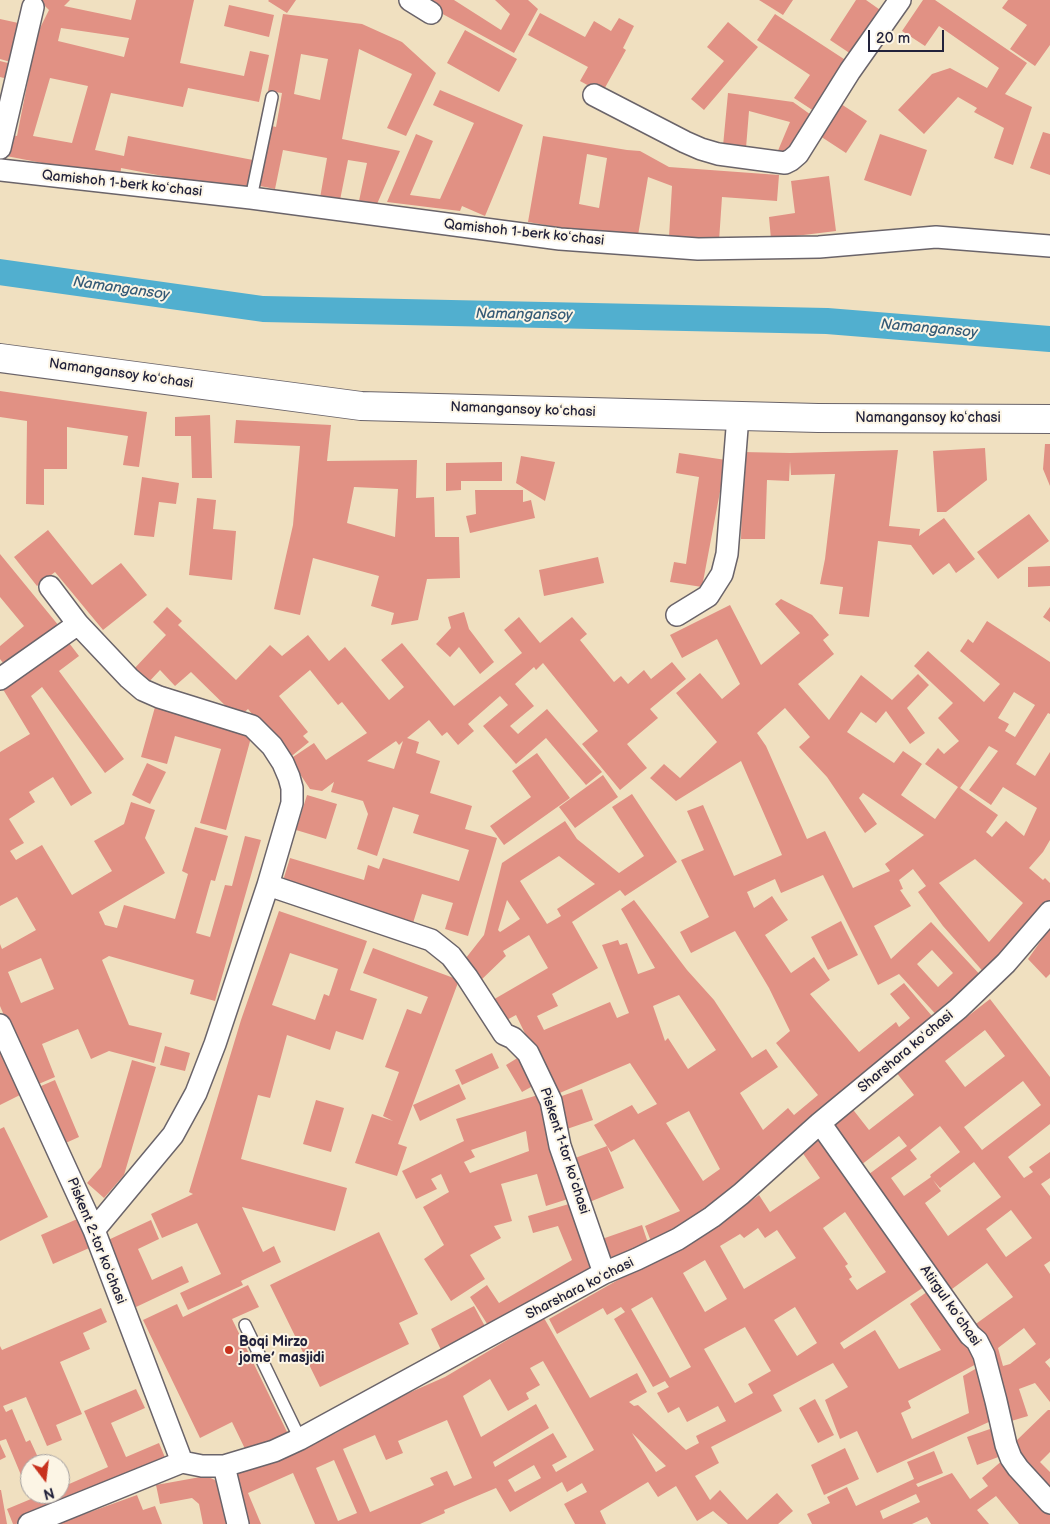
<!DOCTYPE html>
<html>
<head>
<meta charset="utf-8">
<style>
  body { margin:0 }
  #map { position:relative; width:1050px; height:1524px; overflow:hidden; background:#f0e0c0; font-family:"Balsamiq Sans",sans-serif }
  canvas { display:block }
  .north { position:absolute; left:20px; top:1454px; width:50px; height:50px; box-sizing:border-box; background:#fcf5e5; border:1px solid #a5a1a1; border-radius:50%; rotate:165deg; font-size:14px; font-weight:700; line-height:20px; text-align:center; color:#22223b }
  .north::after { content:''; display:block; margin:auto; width:18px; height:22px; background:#c8321e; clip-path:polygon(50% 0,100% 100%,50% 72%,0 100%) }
  .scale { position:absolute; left:868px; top:30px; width:76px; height:22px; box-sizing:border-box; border:2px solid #22223b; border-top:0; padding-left:6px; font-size:15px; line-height:18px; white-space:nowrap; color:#22223b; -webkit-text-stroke:4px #fcf5e5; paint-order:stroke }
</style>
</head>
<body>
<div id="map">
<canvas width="1050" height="1524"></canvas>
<div class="north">N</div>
<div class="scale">20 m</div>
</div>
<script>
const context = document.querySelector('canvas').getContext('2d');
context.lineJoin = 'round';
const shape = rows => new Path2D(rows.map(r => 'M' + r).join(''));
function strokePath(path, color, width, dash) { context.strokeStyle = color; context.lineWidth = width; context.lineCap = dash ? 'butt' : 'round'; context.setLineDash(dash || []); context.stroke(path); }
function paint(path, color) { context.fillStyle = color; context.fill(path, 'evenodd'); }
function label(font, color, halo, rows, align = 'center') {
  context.font = font + ' "Balsamiq Sans",sans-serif'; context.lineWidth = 4; context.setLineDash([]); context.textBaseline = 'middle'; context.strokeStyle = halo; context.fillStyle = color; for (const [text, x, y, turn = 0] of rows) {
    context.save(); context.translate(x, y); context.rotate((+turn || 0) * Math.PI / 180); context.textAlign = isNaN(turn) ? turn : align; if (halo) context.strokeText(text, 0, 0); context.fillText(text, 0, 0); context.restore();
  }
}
strokePath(shape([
  [0,272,263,309,827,321,1050,339]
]), '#51afcf', 26);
paint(shape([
  [39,0,70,0,64,6,131,20,136,0,194,0,180,63,244,76,250,51,269,55,259,102,188,88,183,107,111,93,95,150,124,156,128,136,253,160,246,192,121,168,120,178,1,155,5,133,17,136,37,34,49,10],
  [61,28,129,38,124,57,58,41],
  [50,78,88,86,72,143,33,136],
  [269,0,296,0,287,13,268,1],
  [417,0,454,0,501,30,510,14,495,0,528,0,538,9,514,53],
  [759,0,793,0,783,15],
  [856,0,866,0,886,14,857,58,830,40],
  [923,0,935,0,1027,63,1005,94,1032,107,1013,165,994,158,1004,128,974,112,977,108,958,97,924,134,898,110,932,74,950,68,987,88,999,68,939,26,925,46,902,31],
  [1008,0,1050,0,1050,45,1035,66,1010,49,1027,25,1002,8],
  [229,5,274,15,269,37,224,26],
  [540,13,585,37,594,21,611,31,619,18,634,26,623,48,626,50,602,93,580,81,588,67,528,35],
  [283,14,362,24,402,42,436,73,406,136,387,128,412,74,359,49,342,139,400,151,377,204,359,201,367,163,348,160,340,200,320,198,327,158,283,150,275,189,260,186,272,126,276,127,282,93,268,91],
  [301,54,328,59,320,100,294,94],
  [775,14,850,63,817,113,794,98,810,75,757,40],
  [0,19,23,24,14,63,0,59],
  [728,22,758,47,704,110,691,99,724,61,707,47],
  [465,30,517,59,499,92,447,63],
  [0,61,12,64,8,79,0,77],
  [440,90,523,125,485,216,462,206,460,211,387,202,416,134,433,141,410,195,440,199,474,123,433,105],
  [728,93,793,102,814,117,792,155,777,153,790,122,749,111,746,148,723,146],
  [841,104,867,121,846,153,820,136],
  [1043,132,1050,134,1050,175,1030,168],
  [880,134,927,150,911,196,864,180],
  [543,136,627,150,640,151,669,167,779,175,777,201,722,197,719,241,669,237,672,186,648,177,637,241,528,222],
  [587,154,607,158,599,208,579,204],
  [829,176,836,231,771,239,769,217,795,213,791,181],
  [0,391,147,412,139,467,123,465,128,436,67,427,67,469,44,469,44,505,26,504,27,421,0,417],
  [210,415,212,478,192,478,191,436,175,436,175,417],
  [236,420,331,425,327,461,417,460,416,498,434,497,435,537,459,537,460,578,427,579,418,620,391,625,394,613,371,606,379,576,313,558,300,615,274,609,293,525,300,446,234,443],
  [354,487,398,489,395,537,347,523],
  [1045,444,1050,444,1050,486,1043,469],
  [985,448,987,480,946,512,937,512,933,451],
  [898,450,889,526,920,529,919,536,944,518,975,559,956,573,949,563,933,575,911,545,878,541,869,617,839,614,843,587,820,584,825,559,835,474,791,475,790,461,789,481,767,480,765,539,741,539,743,452,790,453],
  [679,453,726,460,702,587,670,582,674,562,686,564,699,477,676,473],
  [521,456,555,462,545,501,516,483],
  [502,462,502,481,461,481,461,490,446,491,446,463],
  [142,477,179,483,176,504,159,502,154,537,134,535],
  [475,490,523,490,523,502,531,500,535,518,470,533,466,516,476,514],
  [197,498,216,500,213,529,236,531,232,580,189,575],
  [1029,514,1049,541,998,579,977,552],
  [48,530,92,585,121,563,147,595,103,630,55,572,37,586,14,557],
  [0,554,59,626,7,668,0,659,0,646,24,626,0,597],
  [598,557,604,583,544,596,539,570],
  [1050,566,1050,586,1028,587,1028,567],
  [781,599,812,615,829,635,823,640,834,654,798,684,829,720,861,675,892,700,918,674,929,685,907,708,925,733,910,744,886,711,876,723,861,712,847,732,894,763,903,751,922,764,901,795,935,819,958,787,925,764,938,748,944,754,959,741,938,718,953,703,914,666,928,651,984,702,1000,684,960,651,968,639,973,643,987,621,1050,662,1050,714,1048,713,1016,764,1035,776,1050,752,1050,840,1043,852,1029,868,1043,880,1045,878,1050,883,1050,906,987,976,943,926,918,892,926,886,913,869,899,880,903,889,900,890,911,906,874,926,891,959,931,922,984,979,941,1020,899,974,878,985,823,875,781,893,775,879,747,892,754,908,772,896,788,920,765,935,791,973,814,957,830,980,810,994,859,1052,896,1022,899,1027,910,1018,890,994,904,983,937,1022,699,1214,652,1244,645,1226,680,1211,634,1139,611,1152,607,1146,624,1188,587,1203,570,1160,607,1146,594,1125,632,1105,638,1114,657,1104,630,1063,555,1095,516,1015,503,1022,491,1001,548,968,529,935,503,951,506,956,479,982,462,963,484,935,502,863,565,821,577,839,619,873,644,856,612,807,632,794,677,862,625,896,620,890,572,922,598,968,552,994,558,1006,537,1016,544,1030,610,1002,617,1018,629,1013,602,945,618,940,620,945,627,943,638,974,655,968,621,909,634,900,687,970,714,1000,752,1058,766,1049,778,1067,740,1093,763,1130,788,1108,794,1115,818,1095,776,1043,790,1031,769,988,735,931,691,953,680,932,709,917,681,860,704,850,687,811,703,805,734,876,782,855,741,761,676,801,650,778,664,764,680,778,717,742,676,693,700,673,722,699,740,684,717,639,682,658,670,635,730,605,761,665,800,633,775,604],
  [1014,692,1035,705,1015,737,1005,731,1009,724,998,718],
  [785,708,810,737,799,747,827,777,865,833,877,824,859,798,863,793,924,835,885,864,890,871,853,888,825,831,807,839,766,746,757,733],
  [989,746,998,751,969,790,991,805,1003,787,1037,808,1024,836,1006,821,992,837,986,832,998,815,960,788],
  [559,856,595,884,557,909,561,916,547,924,520,881],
  [975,859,1023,903,989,942,939,883],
  [507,900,520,919,500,932,498,930],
  [932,950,953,973,938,987,917,964],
  [679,995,716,1050,688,1069,668,1038,665,1041,653,1006],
  [689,1111,720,1169,703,1181,666,1123],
  [167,607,182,621,178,625,236,680,270,645,282,656,308,635,329,661,345,647,389,700,404,687,381,660,402,643,454,706,522,653,504,630,519,617,540,643,572,617,587,634,580,640,614,682,621,676,628,684,644,670,651,679,672,662,686,679,650,709,658,718,627,744,647,768,620,790,582,744,598,731,543,663,536,670,534,667,515,684,534,706,510,726,518,734,547,709,602,772,586,785,546,738,516,764,483,726,508,705,500,696,468,724,474,731,458,745,447,732,442,736,429,720,407,738,419,742,416,753,440,761,430,793,472,806,465,829,497,838,468,936,445,929,453,903,422,894,413,923,282,884,290,858,364,880,368,865,379,869,383,858,459,881,469,850,413,833,419,815,393,807,377,856,357,849,368,814,363,801,331,792,334,782,322,791,310,789,290,759,314,743,326,760,367,733,342,702,338,705,310,670,279,696,308,732,303,736,309,742,288,759,248,709,238,718,191,672,175,686,160,670,146,685,132,671,166,635,153,622],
  [396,741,399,745,403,741,394,769,367,761],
  [1050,607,1050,622,1043,617],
  [464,612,469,629,494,662,480,674,459,647,450,657,436,644,451,628,448,617],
  [66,639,79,656,59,671,124,759,105,773,42,687,31,696,92,793,71,806,53,777,29,792,35,802,9,819,24,843,10,851,16,860,42,845,72,895,112,871,94,841,124,824,131,802,155,810,145,838,165,873,99,912,105,925,117,928,124,905,175,919,188,874,182,871,195,827,228,836,215,881,211,880,196,933,210,937,225,885,232,886,245,836,261,840,215,1001,190,994,194,980,109,956,102,960,129,1025,162,1033,154,1063,109,1051,91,1059,78,1029,42,1044,55,1077,34,1086,0,1006,0,944,2,949,36,930,17,897,0,906,0,752,30,734,1,686],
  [41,958,54,989,21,1003,8,972],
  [155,707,252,734,226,830,200,823,221,749,175,736,167,764,141,757],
  [537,753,570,798,504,845,490,826,531,797,512,771],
  [147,763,166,772,150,804,132,795],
  [603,775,618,797,575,828,559,807],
  [307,795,337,804,326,839,296,830],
  [279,911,367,941,350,990,377,999,363,1040,336,1031,330,1050,287,1035,270,1098,258,1095,241,1159,347,1188,335,1231,242,1207,263,1252,274,1246,281,1262,241,1281,243,1285,188,1310,180,1293,221,1274,197,1223,162,1238,151,1214,193,1194,189,1192,241,1020],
  [290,953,338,969,329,996,324,994,315,1020,272,1005],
  [841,921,858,955,828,970,811,937],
  [1050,928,1050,974,1046,978,1028,959],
  [373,948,459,980,398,1144,407,1147,397,1176,355,1163,372,1114,393,1121,383,1116,399,1072,385,1067,407,1009,421,1014,428,997,363,973],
  [990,999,1050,1077,1050,1124,1008,1157,1024,1178,1033,1172,1029,1167,1050,1152,1050,1178,1041,1184,1050,1196,1050,1261,1044,1265,1050,1274,1050,1358,1045,1362,1050,1368,1050,1402,1035,1383,1019,1389,1028,1416,1008,1422,973,1326,1013,1297,987,1263,948,1292,865,1177,907,1146,899,1136,861,1165,830,1125,851,1107,869,1130,914,1095,896,1072],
  [985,1030,1005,1056,965,1087,945,1061],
  [1023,1081,1041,1105,982,1150,964,1127],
  [940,1126,960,1152,930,1175,931,1177,904,1196,891,1178,917,1159,910,1150],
  [974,1162,1001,1197,948,1236,925,1203,941,1191,933,1180,940,1188],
  [1011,1210,1032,1238,1006,1257,986,1229],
  [1024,1328,1036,1344,1010,1364,1003,1366,998,1348],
  [0,1045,24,1093,0,1105],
  [165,1046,190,1053,185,1071,160,1065],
  [492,1053,499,1068,462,1085,455,1070],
  [524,1054,540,1082,522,1092,506,1065],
  [132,1060,156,1067,124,1175,104,1198,87,1183,101,1167],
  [55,1080,79,1137,59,1146,34,1089],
  [459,1084,466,1099,420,1121,413,1105],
  [582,1089,593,1120,567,1129,556,1098],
  [545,1093,568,1199,546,1206,537,1174,501,1184,512,1221,494,1226,501,1238,470,1255,485,1279,451,1301,424,1259,444,1245,423,1207,449,1192,441,1174,431,1179,437,1189,416,1199,402,1171,464,1141,456,1119],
  [526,1131,529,1151,470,1173,464,1162,475,1157,471,1150],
  [316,1100,344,1108,331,1152,303,1144],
  [4,1127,48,1217,0,1241,0,1129],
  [823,1137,927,1285,840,1343,844,1349,875,1330,899,1369,941,1350,910,1304,931,1289,980,1362,908,1401,911,1408,901,1413,912,1439,969,1413,963,1376,984,1364,991,1421,877,1473,857,1431,840,1439,825,1400,848,1387,833,1363,773,1395,782,1411,711,1447,719,1463,695,1476,710,1500,720,1490,747,1520,777,1493,793,1511,778,1524,728,1524,713,1511,697,1521,676,1486,658,1497,648,1482,600,1511,606,1524,575,1524,564,1504,587,1492,582,1483,567,1492,562,1482,510,1512,496,1488,444,1510,445,1513,420,1524,315,1524,293,1473,248,1493,261,1524,243,1524,233,1476,336,1433,395,1399,445,1377,544,1318,590,1398,637,1373,647,1392,629,1402,634,1406,638,1405,686,1450,699,1443,696,1436,726,1421,718,1406,687,1422,679,1407,668,1413,657,1393,669,1387,665,1381,653,1387,614,1319,625,1312,621,1307,607,1315,603,1308,557,1334,549,1319,731,1216,759,1195,770,1212,820,1178,802,1152],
  [845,1212,886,1272,857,1290,849,1279,852,1277,845,1266,848,1264,823,1228],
  [758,1228,765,1238,777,1230,796,1258,744,1289,720,1246,740,1234,744,1238],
  [705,1260,727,1299,705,1312,683,1273],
  [652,1297,691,1367,670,1378,631,1309],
  [795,1307,817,1343,797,1356,774,1320],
  [745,1327,771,1371,748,1384,753,1393,735,1403,704,1349],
  [543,1361,594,1450,556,1472,552,1465,567,1457,553,1433,495,1467,493,1462,549,1428,536,1404,481,1437,463,1396,490,1379,508,1411,529,1399,526,1393,540,1385,530,1368],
  [447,1420,472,1478,454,1486,447,1471,430,1478,434,1485,370,1512,343,1449,375,1435,386,1460,403,1453,398,1441],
  [632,1433,666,1466,656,1472],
  [334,1460,357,1513,338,1521,316,1468],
  [534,1465,541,1478,515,1492,508,1480],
  [569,1204,596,1267,491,1330,470,1297,487,1285,499,1303,572,1260,558,1226,533,1233,528,1216],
  [84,1216,96,1245,53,1264,41,1235],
  [151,1220,159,1239,138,1249,152,1280,182,1266,189,1282,136,1307,106,1241],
  [642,1225,649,1246,609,1260,602,1239],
  [379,1232,418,1314,399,1323,409,1344,320,1387,270,1285],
  [248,1285,259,1307,232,1319,289,1436,248,1455,232,1422,200,1438,143,1320,177,1304,183,1317],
  [474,1306,488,1332,444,1356,431,1329],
  [101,1308,107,1322,83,1333,90,1349,60,1362,82,1414,56,1425,62,1440,47,1446,26,1397,3,1406,6,1412,12,1409,26,1442,30,1440,41,1464,30,1464,30,1494,60,1494,60,1488,108,1467,84,1411,136,1389,145,1408,111,1423,126,1457,159,1443,166,1460,16,1524,13,1524,7,1509,31,1499,6,1439,0,1441,0,1346,2,1350],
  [815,1399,834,1435,818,1443,799,1408],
  [1048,1410,1050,1410,1050,1452,1040,1462,1050,1472,1050,1494,1016,1449,1016,1441],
  [990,1429,1001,1456,977,1465,967,1437],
  [0,1444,6,1457,0,1460],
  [845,1448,859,1479,824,1495,811,1465],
  [934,1451,943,1473,916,1484,918,1487,952,1473,970,1499,988,1486,982,1478,1004,1459,1050,1515,1050,1524,1019,1524,996,1496,977,1510,989,1524,931,1524,927,1517,912,1524,812,1524,807,1514,830,1503,827,1497,847,1487,856,1506,914,1479,907,1462],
  [916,1494,920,1502,883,1519,880,1511],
  [206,1476,215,1480,219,1486,226,1524,203,1524,199,1504,192,1498,160,1504,156,1485],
  [0,1490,1,1490,7,1524,0,1524],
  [137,1495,143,1510,155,1506,162,1524,57,1524]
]), '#e19184');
const lane = shape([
  [251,198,272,97],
  [245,1325,300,1439]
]);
const street = shape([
  [410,0,431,13],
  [594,95,685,142,701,149,718,154,785,163,791,160,798,154,850,71,900,0],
  [0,148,33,7],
  [0,170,251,198,560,239,698,249,819,247,936,237,1050,246],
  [50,587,78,624,129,678,143,690,159,697,252,726,272,746,283,763,289,777,292,788,292,803,268,885,431,940,451,956,467,977,504,1034,513,1038,528,1053,551,1101,560,1146,604,1273],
  [677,615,708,596,722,574,727,554,738,416],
  [0,679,78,624],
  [0,1025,94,1230,182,1462],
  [820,1123,970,1335,977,1341,984,1355,996,1401,1006,1445,1011,1458,1018,1468,1050,1503],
  [94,1230,173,1135,196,1093,215,1044,268,885],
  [224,1466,238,1524],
  [29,1524,182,1462,202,1466,224,1466,274,1451,300,1439,604,1273,637,1259,678,1239,712,1217,741,1194,820,1123,958,1009,1006,963,1050,912]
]);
const secondary = shape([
  [0,358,361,406,818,418,1050,419]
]);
strokePath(lane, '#6a646a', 14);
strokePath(street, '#6a646a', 24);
strokePath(secondary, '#6a646a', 30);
strokePath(lane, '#fff', 11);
strokePath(street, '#fff', 21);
strokePath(secondary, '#fff', 28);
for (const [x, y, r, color] of [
  [229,1350,5,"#c8321e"]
]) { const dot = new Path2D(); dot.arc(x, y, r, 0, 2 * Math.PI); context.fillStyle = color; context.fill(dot); strokePath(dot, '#fcf5e5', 2); }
label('14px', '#22223b', '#fcf5e5', [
  ["Qamishoh 1-berk koʻchasi",122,184,6],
  ["Qamishoh 1-berk koʻchasi",524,233,6],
  ["Namangansoy koʻchasi",121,374,8],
  ["Namangansoy koʻchasi",523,410,2],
  ["Namangansoy koʻchasi",928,418],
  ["Sharshara koʻchasi",906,1052,-40],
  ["Piskent 1-tor koʻchasi",564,1151,72],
  ["Piskent 2-tor koʻchasi",96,1241,68],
  ["Sharshara koʻchasi",580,1289,-27],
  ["Atirgul koʻchasi",950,1306,55]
]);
label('bold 14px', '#22223b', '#fcf5e5', [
  ["Boqi Mirzo",239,1342],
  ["jome’ masjidi",239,1358]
], 'left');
label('italic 15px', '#355a76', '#fcf5e5', [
  ["Namangansoy",121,289,8],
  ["Namangansoy",524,315,1],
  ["Namangansoy",929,329,5]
]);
</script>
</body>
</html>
